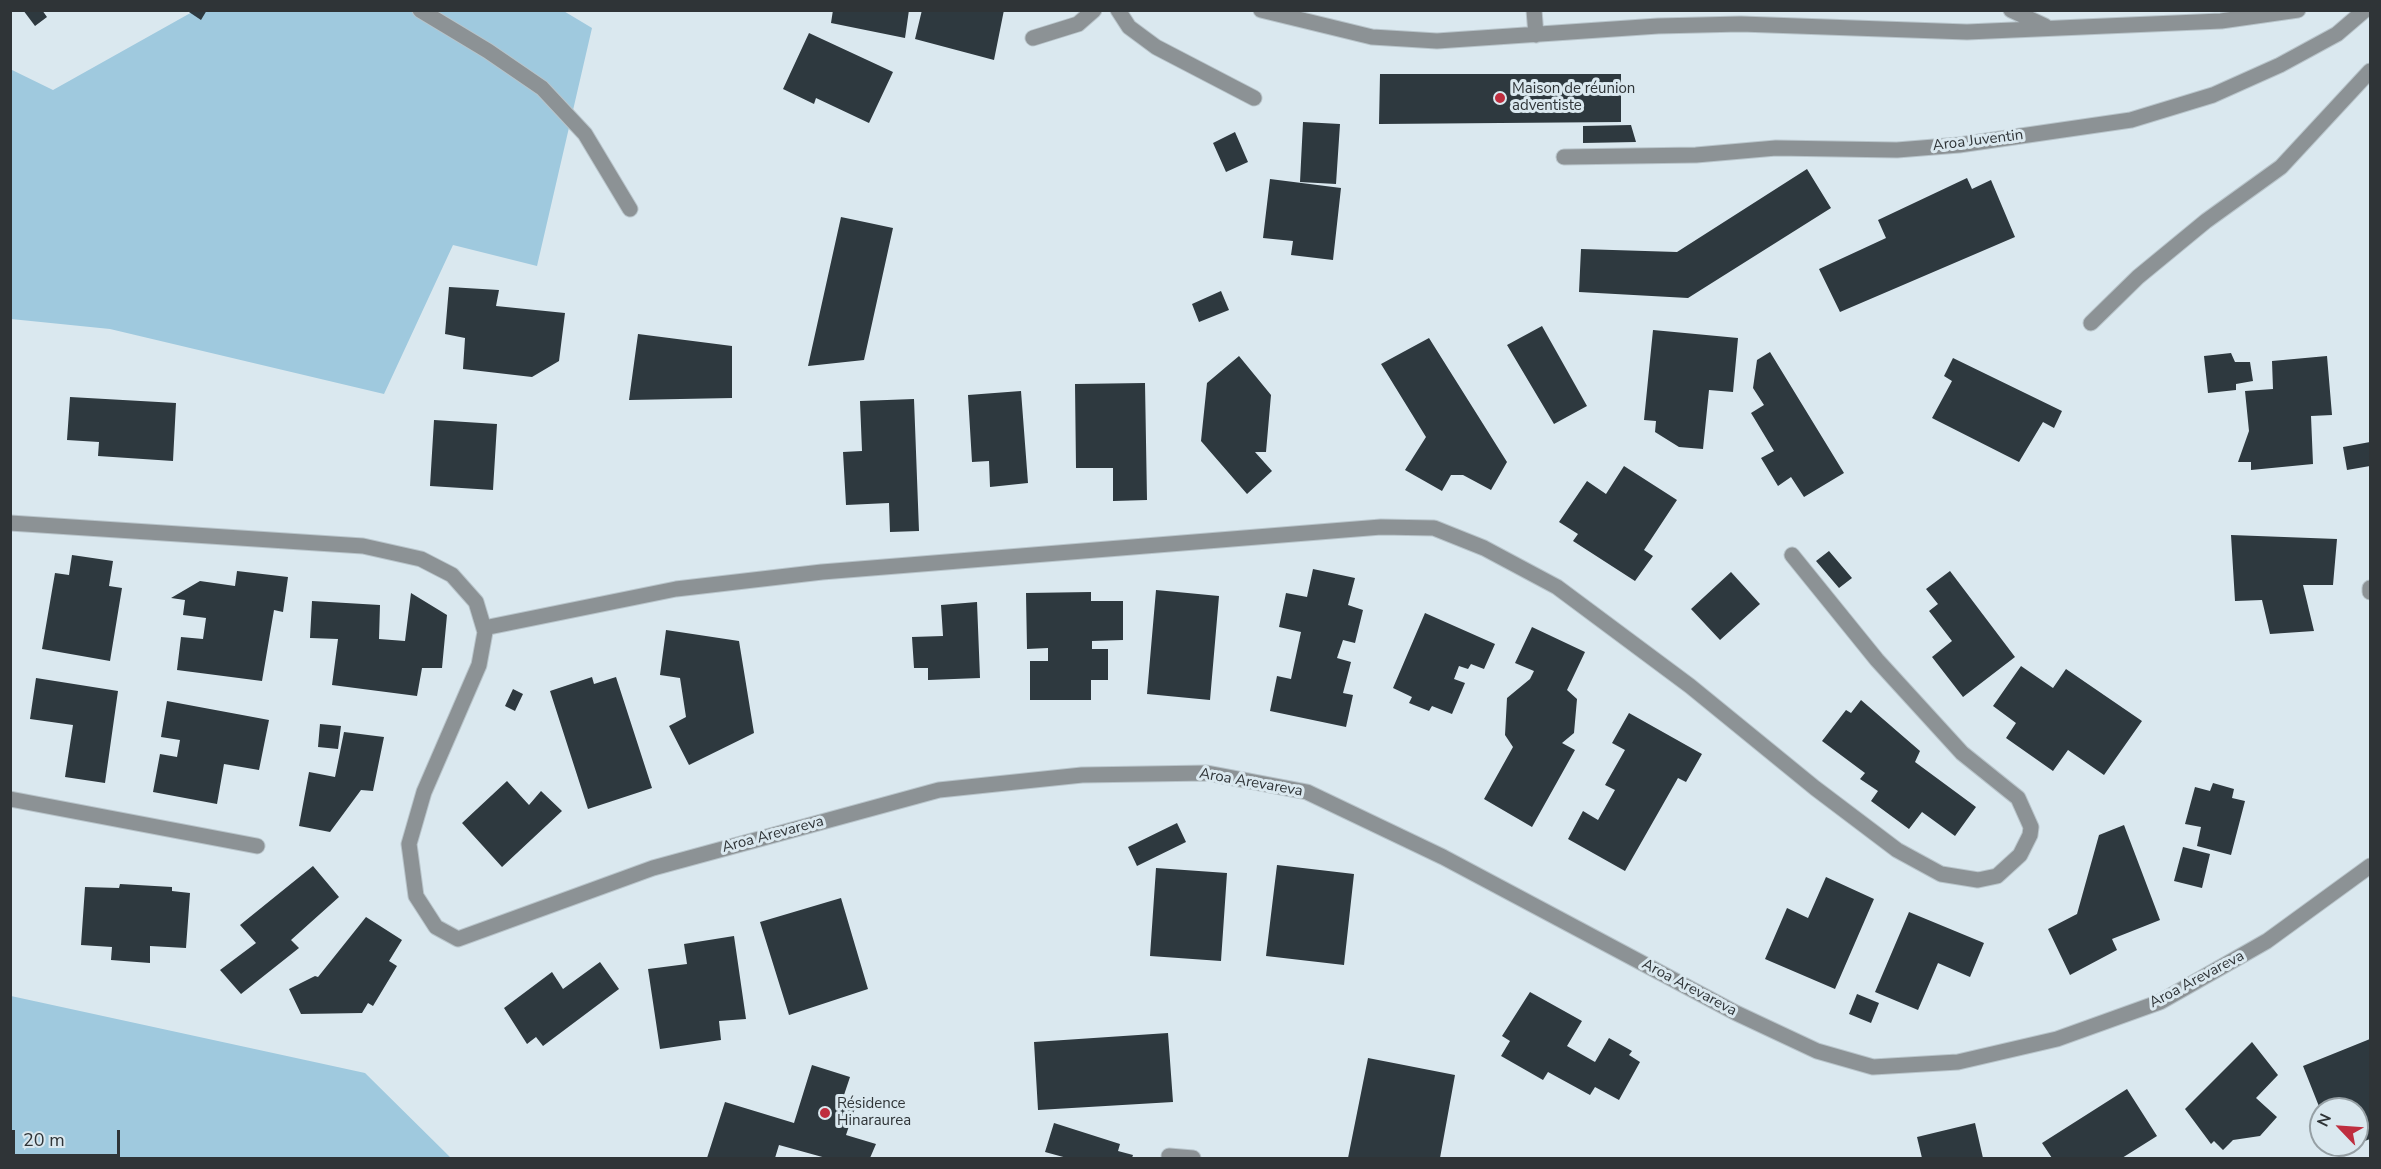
<!DOCTYPE html>
<html>
<head>
<meta charset="utf-8">
<style>
  body { margin:0 }
  #map { position:relative; width:2381px; height:1169px; overflow:hidden; background:#dae8ef; font-family:"Nunito Sans",sans-serif }
  canvas { display:block }
  .frame { position:absolute; inset:0; border:12px solid #2f3437; pointer-events:none }
  .north { position:absolute; left:2309px; top:1097px; width:60px; height:60px; box-sizing:border-box; background:#dae8ef; border:2px solid #96a0a5; border-radius:50%; rotate:295deg; font-size:16px; font-weight:700; line-height:24px; text-align:center; color:#2f3437 }
  .north::after { content:''; display:block; margin:auto; width:21px; height:27px; background:#bf2e3f; clip-path:polygon(50% 0,100% 100%,50% 72%,0 100%) }
  .scale { position:absolute; left:12px; top:1130px; width:108px; height:27px; box-sizing:border-box; border:3px solid #2f3437; border-top:0; padding-left:8px; font-size:18px; line-height:21px; white-space:nowrap; color:#2f3437; -webkit-text-stroke:4px #dae8ef; paint-order:stroke }
</style>
</head>
<body>
<div id="map">
<canvas width="2381" height="1169"></canvas>
<div class="frame"></div>
<div class="north">N</div>
<div class="scale">20 m</div>
</div>
<script>
const context = document.querySelector('canvas').getContext('2d');
context.lineJoin = 'round';
function paint(path, color) { context.fillStyle = color; context.fill(path, 'evenodd'); }
const shape = rows => new Path2D(rows.map(r => 'M' + r).join(''));
function strokePath(path, color, width, dash) { context.strokeStyle = color; context.lineWidth = width; context.lineCap = dash ? 'butt' : 'round'; context.setLineDash(dash || []); context.stroke(path); }
function label(font, color, halo, rows, align = 'center') {
  context.font = font + ' "Nunito Sans",sans-serif'; context.lineWidth = 6; context.setLineDash([]); context.textBaseline = 'middle'; context.strokeStyle = halo; context.fillStyle = color; for (const [text, x, y, turn = 0] of rows) {
    context.save(); context.translate(x, y); context.rotate((+turn || 0) * Math.PI / 180); context.textAlign = isNaN(turn) ? turn : align; if (halo) context.strokeText(text, 0, 0); context.fillText(text, 0, 0); context.restore();
  }
}
paint(shape([
  [562,10,592,28,537,266,453,245,384,394,110,329,11,319,10,69,53,90,194,11],
  [11,996,365,1073,451,1158,11,1158]
]), '#9fc9de');
paint(shape([
  [23,10,42,10,47,17,35,26],
  [186,10,207,10,201,20],
  [833,10,909,10,905,38,831,23],
  [922,10,1004,10,994,60,915,39],
  [809,33,893,72,869,123,816,98,814,104,783,89],
  [1380,74,1621,74,1621,122,1379,124],
  [1303,122,1340,124,1336,184,1300,182],
  [1631,125,1636,142,1583,143,1583,126],
  [1235,132,1248,162,1226,172,1213,143],
  [1807,169,1831,208,1688,298,1579,292,1581,249,1677,252],
  [1967,178,1972,189,1991,180,2015,237,1840,312,1819,269,1886,238,1878,220],
  [1270,179,1341,188,1333,260,1291,255,1293,241,1263,238],
  [841,217,893,228,864,360,808,366],
  [449,287,499,290,496,306,565,313,559,361,532,377,463,369,465,338,445,334],
  [1221,291,1229,310,1199,322,1192,304],
  [1542,326,1587,406,1554,424,1507,345],
  [1653,330,1738,338,1733,392,1709,390,1703,449,1679,447,1655,432,1656,421,1644,420],
  [638,334,732,346,732,398,629,400],
  [1429,338,1507,462,1491,490,1463,475,1451,475,1442,491,1405,470,1426,437,1381,364],
  [1770,352,1844,473,1804,497,1791,477,1778,486,1761,458,1774,451,1751,413,1764,405,1753,388,1757,360],
  [2231,353,2235,362,2250,362,2253,381,2236,384,2236,390,2208,393,2204,356],
  [1239,356,1271,395,1266,452,1255,452,1272,471,1247,494,1201,441,1207,383],
  [2327,356,2332,415,2311,416,2313,464,2251,470,2251,462,2238,462,2249,431,2245,391,2273,389,2272,361],
  [1953,358,2062,411,2054,428,2043,422,2019,462,1932,418,1952,381,1944,376],
  [1145,383,1147,500,1113,501,1113,468,1076,468,1075,384],
  [1021,391,1028,483,990,487,989,461,972,462,968,395],
  [70,397,176,403,173,461,98,456,99,442,67,440],
  [914,399,919,531,890,532,889,503,846,505,843,452,862,451,860,401],
  [434,420,497,424,493,490,430,486],
  [2370,442,2370,466,2347,470,2343,447],
  [1624,466,1677,500,1644,550,1653,556,1635,581,1573,541,1578,534,1559,522,1587,481,1606,494],
  [2231,535,2337,539,2333,585,2303,585,2314,631,2270,634,2262,600,2235,601],
  [1829,551,1852,578,1839,588,1816,561],
  [72,555,113,561,109,586,122,588,110,661,42,649,55,573,69,575],
  [1313,569,1355,578,1348,605,1363,610,1355,643,1343,640,1337,658,1351,662,1343,693,1353,695,1346,727,1270,711,1277,676,1291,679,1301,632,1279,627,1286,593,1307,597],
  [237,571,288,577,283,612,274,610,262,681,177,670,181,637,203,639,206,618,183,615,185,600,171,598,200,581,235,586],
  [1950,571,2015,657,1963,697,1932,657,1952,641,1929,611,1938,604,1926,589],
  [1731,572,1760,604,1720,640,1691,609],
  [1156,590,1219,596,1210,700,1147,694],
  [1091,592,1091,601,1123,601,1123,640,1092,641,1092,649,1108,649,1108,680,1091,680,1091,700,1030,700,1030,661,1048,661,1048,648,1027,649,1026,593],
  [411,593,447,615,442,668,422,668,417,696,332,685,338,639,310,638,312,601,380,605,379,639,405,641],
  [977,602,980,678,928,680,928,668,914,668,912,637,943,636,941,605],
  [1425,613,1495,644,1484,669,1471,664,1468,669,1459,666,1454,679,1465,683,1452,714,1432,706,1429,711,1409,703,1412,697,1393,688],
  [1532,627,1585,652,1567,690,1577,699,1574,733,1562,743,1575,750,1532,827,1484,799,1513,747,1505,735,1507,698,1530,679,1534,671,1515,663],
  [666,630,739,641,754,733,689,765,669,726,686,717,680,678,660,675],
  [2021,666,2053,688,2066,669,2142,721,2104,775,2068,750,2053,771,2006,738,2016,723,1993,706],
  [592,677,594,684,616,677,652,788,588,809,550,691],
  [36,678,118,691,105,783,65,777,73,725,30,719],
  [513,689,523,694,515,711,505,706],
  [1861,700,1920,751,1915,762,1976,807,1955,836,1922,812,1909,829,1871,801,1878,791,1860,779,1865,773,1822,741,1846,710,1851,713],
  [167,701,269,720,259,770,224,764,217,804,153,792,160,754,177,757,180,740,161,737],
  [1629,713,1702,754,1686,782,1678,778,1625,871,1568,839,1583,811,1598,820,1615,790,1605,785,1625,750,1612,743],
  [320,724,341,726,338,749,318,747],
  [344,732,384,737,373,791,361,790,330,832,299,826,309,772,335,777],
  [507,781,529,805,541,791,562,811,502,867,462,823],
  [2213,783,2234,789,2232,798,2245,801,2231,855,2197,846,2201,827,2185,824,2195,787,2210,791],
  [1177,823,1186,842,1137,866,1128,847],
  [2124,825,2160,920,2112,939,2117,950,2070,975,2048,929,2077,914,2099,835],
  [2183,847,2210,854,2202,888,2174,881],
  [1277,865,1354,874,1344,965,1266,956],
  [313,866,339,897,291,940,299,948,241,994,220,970,256,943,240,925],
  [1156,868,1227,873,1221,961,1150,956],
  [1826,877,1874,899,1835,989,1765,959,1787,908,1808,918],
  [120,884,172,887,172,891,190,893,186,948,150,946,150,963,111,960,112,947,81,945,85,887,119,888],
  [841,898,868,989,789,1015,760,922],
  [1909,912,1984,943,1970,977,1938,963,1918,1010,1875,992],
  [366,917,402,940,389,961,397,966,373,1006,368,1003,362,1013,301,1014,289,989,315,976,318,977],
  [734,936,746,1019,719,1021,721,1040,660,1049,648,969,687,964,684,944],
  [600,962,619,989,543,1046,536,1037,527,1044,504,1008,552,972,563,989],
  [1530,992,1582,1021,1567,1046,1595,1062,1609,1038,1632,1051,1629,1055,1640,1062,1619,1100,1595,1087,1590,1095,1548,1072,1543,1080,1501,1056,1510,1041,1502,1036],
  [1857,994,1879,1003,1871,1023,1849,1014],
  [1168,1033,1173,1102,1038,1110,1034,1042],
  [2370,1039,2370,1139,2357,1144,2357,1109,2320,1109,2303,1066],
  [2252,1042,2278,1075,2256,1098,2277,1117,2260,1136,2233,1140,2223,1150,2214,1141,2211,1144,2185,1109],
  [1368,1058,1455,1075,1440,1158,1348,1158],
  [812,1065,850,1077,843,1098,857,1102,846,1135,876,1144,870,1158,826,1158,779,1145,775,1158,707,1158,725,1102,794,1123],
  [2127,1089,2157,1136,2122,1158,2052,1158,2042,1143],
  [1054,1123,1120,1144,1118,1151,1133,1155,1132,1158,1067,1158,1045,1152],
  [1975,1123,1983,1158,1922,1158,1917,1137],
  [2335,1145,2352,1145,2337,1150]
]), '#2e393f');
const minor = shape([
  [420,10,488,51,542,88,585,134,630,209],
  [1118,10,1129,27,1156,47,1254,98],
  [1261,10,1372,37,1437,41,1658,26,1741,24,1967,32,2221,21,2298,10],
  [1534,10,1536,35],
  [2011,10,2045,26],
  [1033,38,1078,24,1094,10],
  [1564,157,1696,155,1776,148,1897,150,1959,145,2131,120,2213,95,2280,65,2337,34,2365,10],
  [2091,323,2138,277,2206,221,2281,167,2370,71],
  [10,523,363,546,421,559,452,575,476,602,485,632,479,665,424,792,409,844,416,896,436,927,458,939,653,868,939,790,1082,775,1207,773,1307,792,1443,857,1736,1013,1817,1051,1873,1067,1958,1062,2057,1039,2160,1002,2267,941,2370,866],
  [2370,588,2370,592],
  [484,628,676,589,822,572,1381,527,1434,528,1484,548,1557,587,1690,686,1815,788,1897,850,1941,874,1978,880,1997,876,2020,855,2030,835,2031,827,2018,798,1962,753,1877,660,1792,555],
  [10,799,257,846],
  [1169,1156,1193,1158]
]);
strokePath(minor, '#b8c4ca', 17);
strokePath(minor, '#8c9295', 15);
for (const [x, y, r, color] of [
  [1500,98,6,"#bf2e3f"],
  [825,1113,6,"#bf2e3f"]
]) { const dot = new Path2D(); dot.arc(x, y, r, 0, 2 * Math.PI); context.fillStyle = color; context.fill(dot); strokePath(dot, '#dae8ef', 2); }
label('15px', '#2f3437', '#dae8ef', [
  ["Maison de réunion",1512,89],
  ["adventiste",1512,106],
  ["Résidence",837,1104],
  ["Hinaraurea",837,1121]
], 'left');
label('15px', '#2f3437', '#dae8ef', [
  ["Aroa Juventin",1978,141,-7],
  ["Aroa Arevareva",1251,783,10],
  ["Aroa Arevareva",773,835,-15],
  ["Aroa Arevareva",2197,980,-28],
  ["Aroa Arevareva",1689,988,28]
]);
</script>
</body>
</html>
